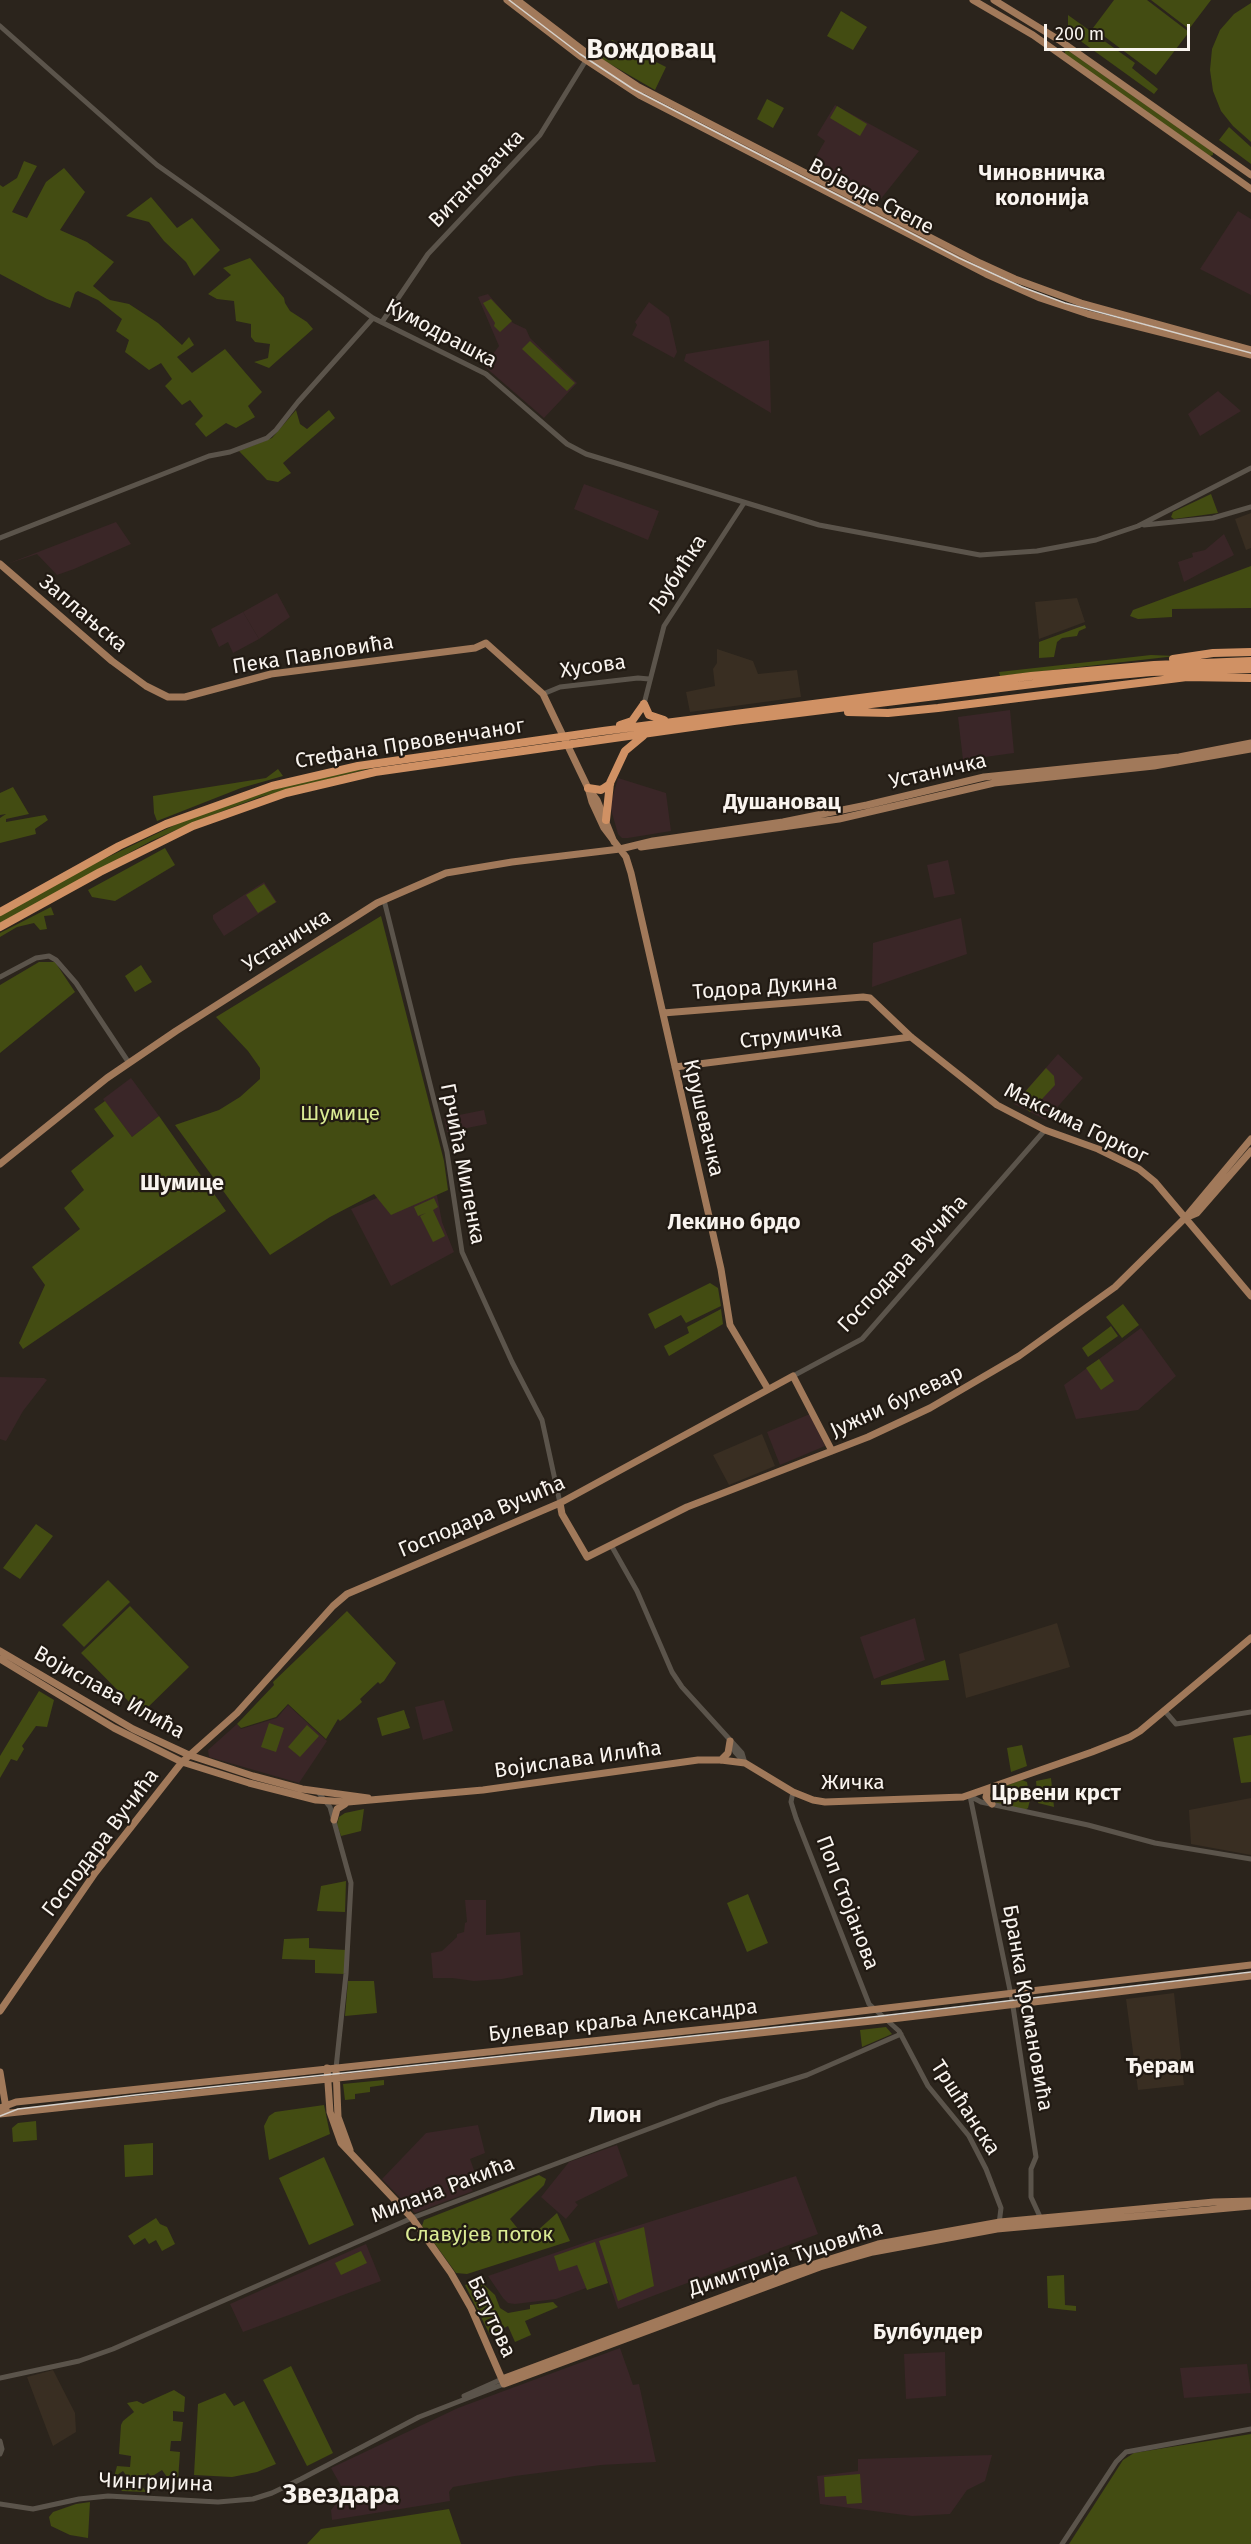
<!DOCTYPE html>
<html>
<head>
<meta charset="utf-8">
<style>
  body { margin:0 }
  #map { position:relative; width:1251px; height:2544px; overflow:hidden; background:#2b241c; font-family:"Fira Sans",sans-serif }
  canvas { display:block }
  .scale { position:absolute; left:1044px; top:24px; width:146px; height:27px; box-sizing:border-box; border:3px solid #f9f4ef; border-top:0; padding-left:8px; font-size:18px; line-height:21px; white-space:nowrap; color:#f9f4ef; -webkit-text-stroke:4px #211a13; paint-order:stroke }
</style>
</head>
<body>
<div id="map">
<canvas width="1251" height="2544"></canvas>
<div class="scale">200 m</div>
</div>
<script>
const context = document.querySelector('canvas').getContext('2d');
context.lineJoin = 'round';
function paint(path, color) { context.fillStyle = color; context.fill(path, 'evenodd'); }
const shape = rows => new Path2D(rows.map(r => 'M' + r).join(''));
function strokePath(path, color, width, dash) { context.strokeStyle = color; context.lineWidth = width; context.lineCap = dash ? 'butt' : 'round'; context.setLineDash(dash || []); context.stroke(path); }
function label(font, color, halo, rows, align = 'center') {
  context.font = font + ' "Fira Sans",sans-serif'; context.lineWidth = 4.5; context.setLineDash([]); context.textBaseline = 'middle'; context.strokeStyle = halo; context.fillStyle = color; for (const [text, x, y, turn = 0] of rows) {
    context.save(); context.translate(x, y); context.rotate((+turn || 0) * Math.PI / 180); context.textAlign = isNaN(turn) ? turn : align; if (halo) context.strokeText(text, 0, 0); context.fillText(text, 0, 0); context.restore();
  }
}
paint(shape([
  [1251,513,1251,548,1246,550,1235,519],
  [1077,598,1085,622,1039,639,1035,602],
  [717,649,753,661,758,674,797,670,801,697,690,712,686,692,715,686,713,669,717,663],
  [762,1434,775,1466,729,1485,713,1455],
  [1057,1623,1070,1667,966,1698,959,1654],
  [1251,1798,1251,1855,1191,1844,1189,1810],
  [1174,1993,1184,2085,1138,2090,1126,1999],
  [53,2370,75,2413,76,2432,53,2446,27,2377]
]), '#392e22');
paint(shape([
  [835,105,919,151,876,205,808,170,825,141,817,135],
  [1238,211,1251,219,1251,295,1200,269],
  [488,294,513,323,526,329,530,338,577,383,544,418,484,366,499,346,478,297],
  [649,302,669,317,677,352,674,358,632,335,637,325,635,322],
  [769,340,771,413,684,361,686,354],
  [1218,391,1241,411,1200,436,1188,414],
  [584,484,659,511,648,540,574,509],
  [116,522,131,544,74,569,57,575,37,554,7,564],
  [1224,534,1234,555,1184,582,1178,562,1193,557,1192,553,1205,550],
  [277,593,290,617,259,639,243,612],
  [618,778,666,793,671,831,628,838,622,838,618,834,610,806],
  [948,860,955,894,934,898,927,865],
  [264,882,277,902,224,936,213,919,213,915],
  [961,918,967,954,872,987,873,943],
  [1058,1054,1083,1078,1046,1120,1014,1104],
  [484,1110,487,1124,447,1132,444,1118],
  [433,1174,442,1222,454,1252,391,1286,351,1209],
  [1141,1328,1176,1376,1138,1410,1076,1419,1064,1385],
  [0,1377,44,1378,47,1380,23,1411,6,1441,0,1439],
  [810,1414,825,1446,780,1465,767,1432],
  [915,1618,925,1660,874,1679,860,1637],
  [444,1700,453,1731,423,1740,415,1707],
  [288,1705,327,1741,299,1783,209,1757,208,1750,237,1724,241,1729,277,1718],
  [465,1900,486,1900,486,1935,520,1932,523,1975,502,1979,474,1981,452,1978,433,1978,431,1953,442,1951,457,1937,457,1934,464,1932,465,1923,467,1922],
  [478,2125,485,2153,470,2159,475,2173,465,2180,473,2191,415,2213,382,2179,426,2133],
  [617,2145,628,2176,575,2202,578,2205,566,2219,541,2197,569,2162],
  [366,2244,381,2281,243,2332,230,2304],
  [945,2352,946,2396,906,2399,904,2354],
  [1247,2364,1251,2393,1184,2398,1180,2368],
  [992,2455,985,2481,967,2490,950,2514,912,2516,820,2504,817,2476,858,2471,858,2459]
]), '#3a2627');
paint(shape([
  [243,612,259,639,233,653,228,642,219,647,211,629],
  [1010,710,1014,753,963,760,958,717],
  [131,1078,159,1116,132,1137,103,1099],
  [796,2176,818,2234,618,2309,608,2280,556,2299,515,2304,508,2303,503,2298,488,2276,595,2239],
  [620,2348,633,2385,639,2384,656,2462,601,2465,515,2476,453,2487,449,2492,450,2501,332,2520,331,2510,345,2493,331,2468,458,2408]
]), '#3a2628');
paint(shape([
  [1114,0,1147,0,1189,32,1156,75,1093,28],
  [1151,0,1211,0,1189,29],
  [1251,3,1251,142,1233,126,1221,111,1213,91,1210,70,1212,49,1220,30,1234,14],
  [841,11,867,27,853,50,827,36],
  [1068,15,1135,63,1132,68,1158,89,1154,94,1068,32],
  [612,40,666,67,655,90,598,57],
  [1066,49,1213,152,1213,155,1210,156,1064,55],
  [767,99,784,108,773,128,757,119],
  [837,106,867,124,860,136,830,118],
  [1229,127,1251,147,1251,164,1219,140],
  [24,161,37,166,12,212,27,218,46,182,64,168,85,192,60,230,87,242,114,262,93,286,110,300,129,304,158,323,182,345,189,337,194,345,177,357,192,373,225,349,262,392,248,406,255,417,236,428,226,423,206,437,195,424,203,416,190,400,182,405,165,386,172,379,161,363,149,370,125,352,129,340,116,331,122,319,98,300,78,291,75,293,70,308,47,299,0,274,0,185,3,187,17,178],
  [151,197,177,228,192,218,220,250,194,276,186,262,164,241,149,222,126,216],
  [250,258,284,298,285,303,290,311,307,322,313,329,269,368,254,362,268,358,270,344,255,342,251,337,251,324,236,321,234,301,217,299,208,294,231,275,223,268],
  [491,299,512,321,500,332,494,326,495,323,483,303],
  [530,341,575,383,567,391,522,349],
  [296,410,300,424,307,429,329,410,335,418,283,463,291,473,278,482,267,480,239,451,272,438],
  [1211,494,1218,513,1174,519,1171,517,1173,512],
  [1251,566,1251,608,1172,609,1172,617,1138,619,1130,616,1133,610],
  [1085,625,1086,628,1079,631,1077,636,1062,638,1057,642,1054,657,1039,658,1039,642],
  [1151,655,1176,656,1000,676,999,672],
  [369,767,375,767,260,797,199,820,151,841,0,923,0,916,85,868,179,823,241,799,307,780],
  [278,769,283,776,241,788,157,821,154,813,153,796,266,778],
  [13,787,29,814,6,819,6,822,45,815,48,820,35,829,36,834,0,843,0,818,6,814,0,815,0,793],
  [165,848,175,865,115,901,92,897,88,890],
  [264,884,276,902,258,913,246,895],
  [51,907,54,915,44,916,47,929,40,930,34,923,17,927,0,937,0,933],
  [381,916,444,1161,448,1190,391,1215,374,1194,330,1217,270,1255,175,1125,219,1110,240,1097,260,1079,260,1068,248,1051,216,1017],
  [39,962,55,962,75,992,0,1053,0,985],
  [141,965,152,982,135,992,125,976],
  [1046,1068,1054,1076,1055,1085,1030,1112,1017,1101],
  [105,1101,132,1137,159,1116,226,1211,23,1349,19,1343,45,1285,32,1267,80,1229,64,1208,84,1190,71,1171,114,1136,94,1109],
  [434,1198,438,1207,433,1210,445,1236,433,1242,420,1216,426,1213,418,1216,414,1207],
  [710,1283,718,1288,721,1306,686,1323,681,1315,655,1329,648,1314],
  [1123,1304,1139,1325,1122,1338,1106,1317],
  [721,1309,723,1324,669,1356,664,1346,689,1333,687,1327],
  [1111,1326,1118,1336,1088,1357,1082,1348],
  [1099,1359,1114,1381,1101,1390,1086,1368],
  [36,1524,53,1536,20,1579,3,1568],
  [108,1580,130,1602,84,1647,62,1625],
  [130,1606,189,1667,141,1714,81,1653],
  [347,1611,396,1663,384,1681,380,1684,378,1682,360,1699,362,1702,344,1718,340,1721,338,1719,326,1739,288,1704,276,1717,241,1728,237,1724,274,1685,273,1682],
  [945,1660,949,1680,881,1685,881,1681],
  [39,1691,54,1700,47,1727,36,1726,22,1746,24,1749,17,1761,11,1759,0,1778,0,1756],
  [404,1710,410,1728,382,1736,377,1718],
  [269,1723,284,1728,276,1752,261,1747],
  [307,1725,319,1736,300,1757,288,1747],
  [1251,1735,1251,1782,1241,1783,1233,1738],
  [1022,1745,1027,1766,1011,1772,1007,1748],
  [1051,1778,1054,1807,1038,1803,1036,1781],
  [1022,1780,1027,1782,1030,1800,1028,1808,1025,1810,994,1803,989,1796,990,1791],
  [364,1809,361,1831,341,1836,337,1824,339,1817,345,1813],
  [346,1881,345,1912,317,1911,321,1886],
  [748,1894,768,1943,747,1952,727,1903],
  [309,1938,309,1948,346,1950,345,1974,315,1973,315,1960,282,1959,284,1939],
  [348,1981,374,1981,377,2013,345,2016],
  [886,2027,892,2034,862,2047,860,2030],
  [384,2080,384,2085,370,2087,370,2092,355,2094,355,2099,345,2100,343,2084],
  [324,2105,330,2134,269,2160,264,2126,269,2116,275,2112],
  [36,2121,37,2140,13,2142,12,2128,18,2123],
  [153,2143,153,2175,125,2177,124,2145],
  [324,2157,354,2225,309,2245,279,2178],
  [539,2175,546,2179,544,2185,510,2219,527,2240,557,2213,570,2241,467,2274,456,2273,422,2226,424,2220],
  [156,2218,160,2224,167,2227,175,2244,162,2251,156,2240,149,2244,145,2238,134,2245,128,2236],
  [644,2227,654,2286,618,2301,599,2241],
  [595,2242,608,2283,587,2290,577,2265,559,2271,554,2256],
  [361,2251,367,2263,341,2275,335,2263],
  [1064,2275,1065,2305,1076,2306,1076,2311,1048,2308,1047,2276],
  [479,2280,495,2295,500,2308,508,2313,530,2309,530,2305,553,2302,558,2307,525,2321,531,2335,515,2342,508,2326,490,2335,465,2285],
  [291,2366,333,2453,307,2466,263,2380],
  [174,2390,185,2397,184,2412,173,2411,173,2421,183,2422,181,2441,171,2441,170,2451,180,2452,178,2480,173,2473,167,2477,162,2470,151,2477,148,2473,138,2480,146,2492,121,2491,131,2482,123,2471,114,2477,117,2466,130,2467,131,2456,119,2454,121,2425,123,2421,134,2412,127,2403,137,2401,143,2404],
  [225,2393,234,2406,244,2401,276,2464,257,2472,232,2477,194,2475,198,2404],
  [1251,2434,1251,2544,1069,2544,1123,2460,1134,2453],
  [860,2474,862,2503,847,2504,846,2496,825,2497,824,2477],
  [90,2502,88,2538,70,2535,51,2526,49,2517,53,2512,76,2504],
  [449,2509,461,2544,307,2544,321,2529]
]), '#434c12');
strokePath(shape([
  [0,26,157,165,373,318,486,374,567,444,586,454,819,525,980,555,1037,551,1096,540,1138,526,1251,468],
  [382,322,428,254,540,135,588,57],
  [1144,525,1213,518,1251,507],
  [0,538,209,456,230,452,267,438,276,430,298,402,373,318],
  [543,694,560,687,638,678,649,679],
  [644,704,664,626,744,503],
  [384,900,447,1152,462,1252,512,1362,542,1420,560,1503],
  [0,977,36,958,49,956,56,960,76,983,129,1063],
  [793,1376,862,1339,1045,1130],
  [611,1545,637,1591,672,1672,682,1687,742,1753,745,1763],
  [1164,1710,1176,1724,1251,1712],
  [731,1743,735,1752,745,1763],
  [318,1792,330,1807,351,1883,346,1974,336,2068],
  [793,1792,791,1802,796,1818,869,2004,899,2031,928,2086,969,2136,986,2169,1001,2208,999,2224],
  [970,1796,1012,2000,1036,2157,1031,2169,1031,2197,1041,2219],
  [970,1796,981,1802,1088,1825,1155,1843,1251,1859],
  [0,2378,79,2361,113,2349,412,2218,720,2102,807,2075,901,2034],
  [464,2396,502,2379],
  [0,2441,2,2449,0,2454],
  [0,2504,33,2509,79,2499,108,2496,218,2502,253,2499,272,2493,301,2479,419,2417,504,2384],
  [1062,2544,1116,2462,1126,2452,1251,2429]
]), '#5b544b', 5);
strokePath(shape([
  [507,0,580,56,641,96,986,274,1040,298,1088,314,1251,355],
  [517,0,584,51,637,86,980,263,1015,279,1081,303,1251,350],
  [973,0,1033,35,1251,189],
  [994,0,1059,40,1251,175],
  [0,564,112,661,146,686,168,697,185,697,271,674,475,648,486,643,543,694,588,788,597,800,614,842],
  [589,791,592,802,604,828,626,857,631,873,721,1269,730,1325,768,1389],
  [641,847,839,819,994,783,1154,766,1251,749],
  [663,1013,863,997,870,998,911,1037,997,1105,1045,1130,1098,1149,1139,1169,1155,1182,1251,1296],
  [675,1067,911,1037],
  [0,1164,107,1078,176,1031,377,903,446,873,512,862,620,849,653,841,783,822,867,805,984,777,1179,757,1251,743],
  [1185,1218,1197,1213,1251,1151],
  [560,1503,562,1514,587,1557,687,1507,868,1437,930,1408,1019,1356,1115,1287,1185,1218,1251,1139],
  [0,1651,133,1729,189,1755,253,1776,302,1789,368,1798],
  [0,1659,114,1728,182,1762,249,1783,316,1800,348,1802,483,1790,698,1760,721,1760,745,1763,793,1792,813,1800,825,1802,963,1797,1092,1752,1130,1737,1140,1731,1251,1638],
  [721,1760,728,1753,730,1741],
  [988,1790,986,1797,992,1804],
  [334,1820,337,1809,345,1804],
  [0,2011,95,1873,182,1762,237,1713,333,1606,347,1594,560,1503,793,1376,832,1451],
  [327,2068,330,2112,341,2143,412,2218,451,2273,471,2308,504,2384,820,2267,873,2252,997,2229,1251,2206],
  [336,2068,338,2117,350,2150],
  [0,2072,6,2108],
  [0,2108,16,2102,743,2025,1251,1965],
  [0,2114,900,2018,1251,1976],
  [502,2379,792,2271,878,2244,1000,2222,1214,2202,1251,2201]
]), '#a1795a', 7);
strokePath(shape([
  [1173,659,1213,653,1251,652],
  [1184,677,1251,678],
  [644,704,649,715,664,720],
  [848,712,888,713,938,708,1187,677],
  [620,725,632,721,644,704],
  [588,788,601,790,610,784],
  [606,820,610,783,625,751,643,736],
  [0,912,119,846,166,824,272,786,358,766,603,731,1031,676,1154,665,1251,661],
  [0,927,100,872,193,826,286,793,375,772,734,721,1065,680,1151,672,1251,669]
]), '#d09164', 8);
strokePath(shape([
  [509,0,580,54,633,89,959,258,1022,287,1065,303,1251,353],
  [0,2116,18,2109,136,2095,881,2016,1251,1972]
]), '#d7d2cc', 1.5);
label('21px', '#f9f4ef', '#211a13', [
  ["Витановачка",477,179,-46],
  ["Војводе Степе",871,197,28],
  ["Кумодрашка",441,334,28],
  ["Љубићка",678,574,-57],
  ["Заплањска",83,614,40],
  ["Пека Павловића",313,655,-9],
  ["Хусова",593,667,-8],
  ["Стефана Првовенчаног",410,744,-9],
  ["Устаничка",938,772,-13],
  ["Устаничка",287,941,-32],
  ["Тодора Дукина",765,988,-4],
  ["Струмичка",791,1036,-7],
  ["Крушевачка",703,1118,77],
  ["Максима Горког",1076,1124,26],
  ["Грчића Миленка",462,1164,79],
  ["Господара Вучића",903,1264,-47],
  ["Јужни булевар",897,1402,-25],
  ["Господара Вучића",482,1517,-23],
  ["Војислава Илића",109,1693,29],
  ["Војислава Илића",578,1760,-8],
  ["Жичка",853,1783],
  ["Господара Вучића",101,1843,-53],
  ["Поп Стојанова",847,1903,69],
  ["Бранка Крсмановића",1027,2008,80],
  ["Булевар краља Александра",623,2021,-6],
  ["Тршћанска",965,2108,57],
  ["Милана Ракића",443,2190,-21],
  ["Димитрија Туцовића",786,2259,-18],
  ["Батутова",491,2317,65],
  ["Чингријина",156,2483,2]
]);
label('21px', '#daeb94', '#211a13', [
  ["Шумице",340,1114],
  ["Славујев поток",479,2235]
]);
label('bold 22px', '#f9f4ef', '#211a13', [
  ["Чиновничка",1042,174],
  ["колонија",1042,199],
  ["Душановац",782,803],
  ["Шумице",182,1184],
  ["Лекино брдо",734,1223],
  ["Црвени крст",1056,1794],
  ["Ђерам",1160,2067],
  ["Лион",615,2116],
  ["Булбулдер",928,2333]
]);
label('bold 27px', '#f9f4ef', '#211a13', [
  ["Вождовац",651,50],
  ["Звездара",341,2495]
]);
</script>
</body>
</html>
